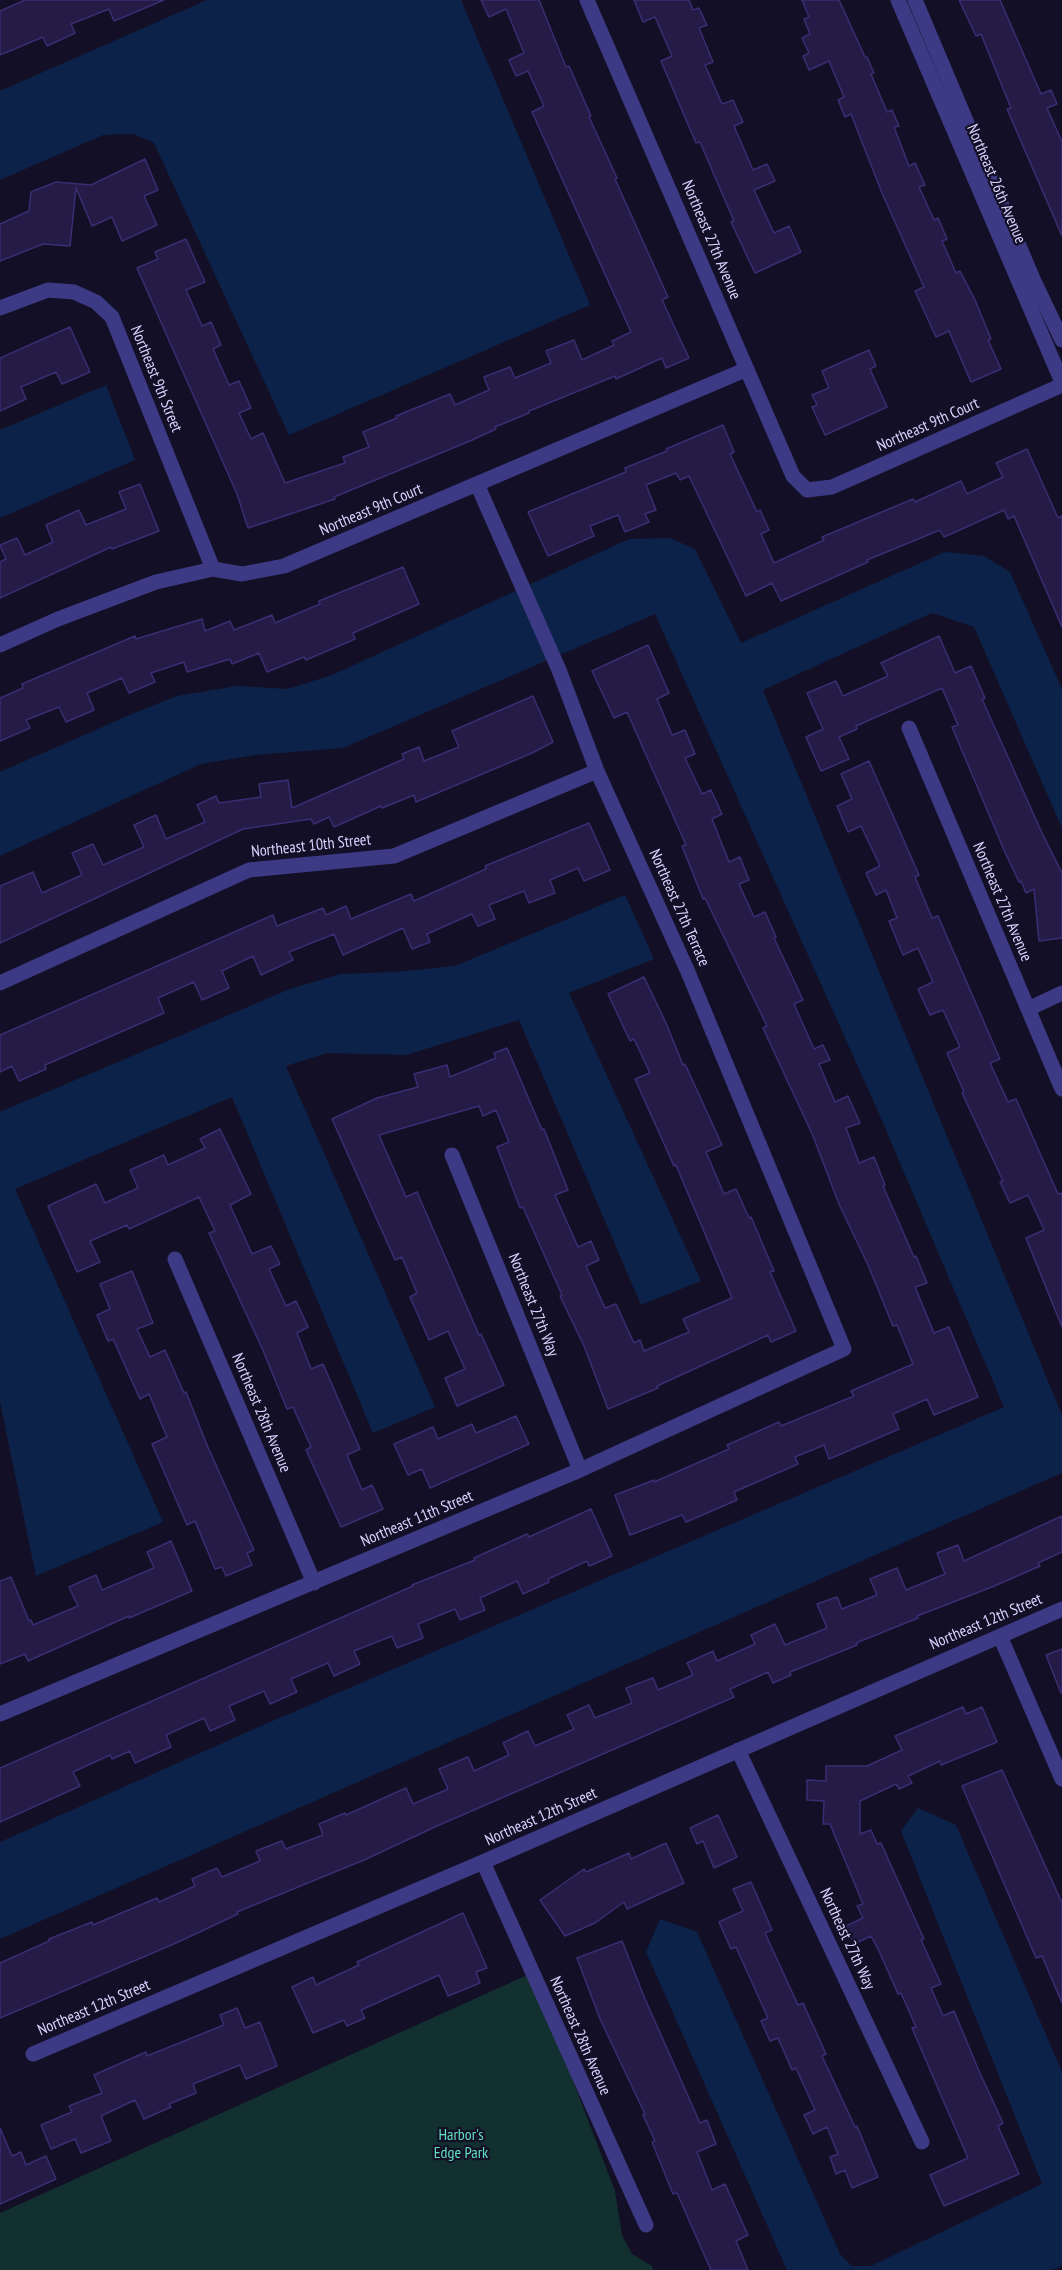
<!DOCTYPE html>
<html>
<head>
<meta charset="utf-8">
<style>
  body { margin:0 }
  canvas { display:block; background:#130f26 }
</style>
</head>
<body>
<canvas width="1062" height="2270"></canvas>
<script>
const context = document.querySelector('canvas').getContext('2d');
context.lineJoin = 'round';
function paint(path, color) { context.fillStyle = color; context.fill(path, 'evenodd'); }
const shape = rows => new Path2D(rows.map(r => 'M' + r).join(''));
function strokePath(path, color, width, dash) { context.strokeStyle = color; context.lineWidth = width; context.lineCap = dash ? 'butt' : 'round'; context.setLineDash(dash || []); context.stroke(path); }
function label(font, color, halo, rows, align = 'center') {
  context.font = font + ' "PT Sans Narrow",sans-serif'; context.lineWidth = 4.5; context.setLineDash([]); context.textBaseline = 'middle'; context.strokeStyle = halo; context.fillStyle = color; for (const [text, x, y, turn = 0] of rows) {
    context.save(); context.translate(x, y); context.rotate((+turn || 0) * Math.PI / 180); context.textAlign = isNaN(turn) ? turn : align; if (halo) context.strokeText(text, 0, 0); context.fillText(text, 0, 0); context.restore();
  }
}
paint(shape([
  [532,1973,615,2191,622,2235,632,2254,652,2266,653,2270,0,2270,0,2213]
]), '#12302f');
paint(shape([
  [207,0,461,0,590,305,289,435,154,143,133,134,103,135,0,180,0,91],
  [106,385,135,460,0,518,0,430],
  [670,538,695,549,741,643,945,552,984,556,1010,572,1062,689,1062,828,974,627,932,613,763,690,1062,1415,1062,1473,0,1939,0,1842,254,1729,1004,1407,877,1109,655,614,343,748,255,755,201,764,0,856,0,772,134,713,177,696,237,686,288,689,332,675,629,539],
  [625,895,654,959,569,993,701,1281,641,1305,519,1020,406,1055,327,1053,286,1066,435,1407,373,1433,232,1097,15,1189,163,1522,36,1576,0,1402,0,1112,290,989,341,974,394,972,455,966],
  [918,1808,956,1825,1062,2072,1062,2266,1052,2270,787,2270,646,1952,660,1919,697,1932,840,2254,852,2266,871,2266,1042,2184,901,1831]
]), '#0c2248');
const building = shape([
  [25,0,164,0,114,21,109,9,71,24,75,33,47,46,43,37,0,55,0,11,25,0],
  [481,0,539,0,566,67,569,66,591,116,589,117,617,178,615,179,668,297,662,300,689,358,666,368,662,358,616,379,615,376,529,411,529,413,495,427,496,429,470,441,334,497,335,499,248,528,237,494,137,268,158,259,155,252,186,239,205,282,186,290,202,326,211,322,221,345,213,349,229,385,239,381,251,408,239,413,251,439,263,433,285,483,345,463,343,457,369,447,363,432,397,418,396,416,450,394,455,405,489,390,484,377,510,367,515,378,551,363,546,351,574,340,582,360,614,345,612,341,631,332,532,112,544,106,528,71,516,76,509,60,524,53,506,9,489,17,481,0],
  [634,0,689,0,693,10,699,8,707,25,699,28,713,62,705,65,722,104,733,100,743,122,734,126,753,170,767,164,775,181,754,190,774,233,789,226,801,252,755,273,731,222,734,221,700,142,696,143,661,61,672,56,655,17,643,22,634,0],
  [802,0,839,0,865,57,867,57,874,73,871,74,887,112,892,110,899,126,894,127,909,166,915,163,925,185,919,187,934,220,938,218,947,239,942,241,956,273,960,271,975,300,991,339,988,340,1001,369,971,382,949,331,936,337,915,291,924,287,882,193,851,114,845,117,838,100,844,97,829,61,809,70,803,56,809,53,802,38,810,34,804,19,809,17,802,0],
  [959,0,1000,0,1041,94,1051,90,1057,104,1047,108,1062,142,1062,236,1007,109,1011,108,981,34,976,36,959,0],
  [145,159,158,190,144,196,157,225,122,241,112,217,92,226,76,188,70,246,43,244,0,261,0,224,29,211,31,192,56,182,91,185,145,159],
  [70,327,90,372,62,384,56,372,21,387,26,399,0,411,0,358,70,327],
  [869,350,876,366,870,369,887,407,825,435,812,407,817,405,812,395,829,388,822,371,869,350],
  [723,425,734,452,730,454,757,512,760,510,769,530,761,534,774,563,824,540,822,537,913,499,915,502,961,481,967,494,1003,477,996,463,1027,449,1058,518,1062,516,1062,627,1014,516,1008,519,1004,510,944,537,940,530,867,560,868,562,781,601,772,583,746,596,689,476,680,480,676,473,646,485,656,510,645,514,649,522,625,532,618,515,590,526,594,536,548,556,528,512,626,472,625,468,667,451,666,449,723,425],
  [140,484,159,531,112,549,111,547,0,598,0,562,6,559,0,545,17,538,25,555,53,542,46,525,79,510,86,525,126,509,119,492,140,484],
  [403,567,419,604,353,633,355,639,306,660,304,657,267,672,259,653,232,664,230,659,187,672,184,662,151,673,155,682,129,693,122,678,87,693,94,710,66,722,59,707,26,720,30,728,0,741,0,698,23,688,22,684,135,636,136,639,202,619,205,631,230,621,234,630,272,615,275,623,320,604,319,601,403,567],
  [939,636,955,673,971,666,985,698,982,699,1042,833,1062,873,1062,938,1039,941,1034,889,1026,893,1021,881,1019,882,1004,850,952,727,958,725,942,688,856,726,857,729,839,737,849,759,821,771,806,737,823,729,807,693,836,681,843,696,888,676,881,663,939,636],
  [648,645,669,693,657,699,672,735,685,730,695,754,685,758,702,794,711,790,722,814,712,819,729,862,740,857,749,880,739,884,754,917,765,912,776,937,774,938,803,1000,794,1004,814,1049,823,1045,830,1060,819,1064,835,1102,848,1096,860,1123,846,1128,859,1163,874,1157,885,1185,883,1186,914,1257,916,1256,927,1283,915,1287,934,1333,949,1327,978,1397,934,1415,927,1399,893,1414,899,1429,862,1445,829,1459,824,1445,795,1457,798,1464,734,1492,737,1500,686,1522,682,1515,630,1535,615,1495,654,1480,654,1482,729,1449,727,1445,779,1422,781,1426,854,1396,851,1391,913,1364,897,1325,893,1326,868,1265,839,1204,813,1136,763,1028,767,1026,705,898,703,899,682,846,686,845,627,712,614,718,592,671,648,645],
  [533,696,553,742,532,753,416,802,414,795,382,808,381,806,334,827,329,817,314,824,311,819,243,829,0,943,0,886,33,872,42,893,82,875,72,853,93,844,103,865,144,847,134,825,156,815,166,839,205,822,197,805,216,796,219,803,261,797,259,784,288,780,292,808,404,759,402,754,419,747,424,761,459,747,452,731,533,696],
  [869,761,919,875,915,877,932,918,938,916,1000,1059,990,1063,1008,1102,1016,1099,1058,1194,1062,1193,1062,1327,1026,1238,1044,1230,1028,1195,1010,1203,1000,1182,1003,1181,962,1093,964,1092,947,1053,960,1047,943,1010,930,1015,918,989,933,982,918,948,903,955,889,921,897,918,886,890,876,895,866,873,880,866,861,826,848,832,837,806,852,799,841,774,869,761],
  [589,823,610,870,584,881,578,868,550,880,555,893,529,903,524,891,489,905,495,919,478,926,472,914,427,934,430,942,412,949,403,928,343,955,334,934,289,952,293,960,261,975,253,956,222,971,229,988,202,1000,194,982,158,998,164,1013,45,1065,46,1069,19,1081,12,1066,0,1072,0,1035,273,915,277,926,323,908,326,915,346,906,351,919,411,894,414,901,486,869,485,866,589,823],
  [644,977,666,1023,683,1065,685,1064,722,1145,706,1152,724,1194,736,1189,749,1218,751,1217,774,1271,770,1272,796,1331,771,1342,768,1335,657,1386,658,1388,608,1409,584,1346,560,1296,562,1295,523,1207,520,1208,497,1147,509,1142,496,1110,483,1116,479,1106,379,1135,406,1197,417,1192,479,1335,481,1334,504,1385,457,1406,445,1378,465,1369,448,1331,429,1340,410,1297,417,1293,402,1257,395,1260,332,1119,377,1098,418,1087,414,1074,447,1065,450,1077,496,1058,494,1053,507,1048,542,1130,544,1129,568,1190,555,1195,578,1247,591,1241,599,1260,586,1266,605,1308,616,1304,634,1343,640,1340,644,1351,689,1332,683,1319,732,1298,676,1165,674,1166,635,1079,650,1073,634,1039,630,1041,608,994,644,977],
  [220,1129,251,1194,230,1205,252,1254,271,1246,280,1264,269,1269,286,1306,296,1301,308,1327,297,1333,311,1369,323,1364,360,1449,347,1455,362,1490,372,1485,383,1509,341,1527,306,1450,311,1447,293,1407,287,1409,262,1348,209,1233,215,1231,199,1197,129,1229,127,1225,90,1241,100,1262,77,1272,48,1206,96,1184,105,1203,138,1188,130,1170,164,1155,168,1165,205,1148,200,1139,220,1129],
  [132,1271,153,1323,137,1329,150,1357,165,1350,184,1393,186,1392,207,1445,254,1550,247,1553,252,1565,226,1576,222,1567,215,1569,195,1521,187,1525,152,1444,167,1437,149,1394,140,1399,113,1339,108,1341,97,1315,110,1309,100,1284,132,1271],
  [516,1416,529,1444,430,1488,422,1469,408,1475,394,1444,433,1427,438,1439,472,1424,476,1433,516,1416],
  [591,1509,612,1556,589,1566,587,1561,548,1579,549,1582,523,1594,517,1581,480,1598,485,1610,460,1620,455,1609,418,1624,423,1638,397,1648,392,1636,354,1651,360,1664,334,1676,328,1663,291,1679,297,1692,270,1704,264,1691,229,1706,235,1720,210,1731,204,1718,166,1735,171,1747,135,1763,130,1751,112,1759,110,1755,73,1772,80,1786,0,1822,0,1768,413,1586,412,1585,475,1560,474,1558,527,1534,529,1537,591,1509],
  [1062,1516,1062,1552,1038,1563,1040,1566,992,1587,917,1616,918,1618,856,1643,857,1645,790,1672,791,1675,773,1683,768,1672,730,1689,734,1697,437,1826,364,1860,237,1912,238,1914,176,1943,0,2018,0,1963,49,1941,49,1939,92,1922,93,1925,157,1898,159,1902,195,1886,192,1879,217,1868,222,1877,260,1861,256,1851,282,1841,286,1849,323,1835,319,1824,345,1813,346,1815,406,1788,413,1804,448,1789,439,1769,468,1757,474,1771,509,1755,503,1743,528,1731,535,1746,574,1729,567,1715,589,1705,595,1718,632,1703,626,1688,653,1678,658,1690,693,1675,687,1663,713,1651,717,1661,755,1644,751,1635,775,1624,785,1645,827,1628,817,1604,837,1597,842,1609,877,1595,870,1579,897,1568,906,1590,945,1574,937,1553,958,1545,964,1561,1062,1516],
  [171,1541,192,1591,129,1618,129,1616,28,1661,25,1654,0,1664,0,1581,11,1577,29,1621,31,1620,33,1625,78,1606,69,1587,96,1575,102,1590,154,1568,147,1552,171,1541],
  [1062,1649,1062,1693,1061,1693,1046,1655,1062,1649],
  [963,1707,966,1714,982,1707,997,1742,941,1765,940,1761,908,1776,912,1783,899,1789,896,1784,860,1801,860,1834,871,1830,877,1844,881,1843,924,1939,921,1940,941,1984,931,1988,943,2016,954,2011,979,2071,1003,2123,998,2126,1019,2174,944,2206,930,2175,968,2158,912,2028,916,2027,901,1993,898,1994,879,1951,871,1936,854,1944,846,1926,863,1918,857,1906,863,1904,830,1824,823,1824,824,1801,807,1800,807,1780,826,1781,826,1766,867,1766,902,1750,895,1736,963,1707],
  [1002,1770,1062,1903,1062,2003,1042,1956,1036,1958,962,1786,1002,1770],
  [718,1815,737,1857,714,1868,703,1841,697,1844,690,1828,718,1815],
  [666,1843,684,1883,627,1909,624,1902,595,1923,565,1936,540,1900,584,1869,586,1872,629,1853,631,1859,666,1843],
  [751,1882,772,1930,765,1933,798,2005,803,2003,826,2054,822,2056,855,2127,857,2126,878,2177,852,2188,845,2170,836,2174,830,2157,838,2154,827,2127,813,2134,804,2115,815,2110,796,2068,792,2070,778,2038,770,2041,761,2021,768,2018,736,1947,731,1949,719,1922,743,1911,733,1889,751,1882],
  [463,1913,487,1968,476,1972,480,1983,448,1996,439,1975,361,2010,365,2018,347,2026,344,2020,313,2033,292,1987,313,1977,316,1985,359,1965,357,1962,463,1913],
  [622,1941,645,1999,700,2123,707,2120,716,2144,697,2152,712,2190,725,2184,748,2235,736,2241,748,2270,711,2270,677,2193,673,2194,652,2142,655,2141,643,2115,645,2114,600,2019,577,1958,622,1941],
  [237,2008,245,2028,260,2022,277,2066,246,2079,240,2065,193,2084,196,2093,169,2104,171,2107,144,2119,135,2100,101,2116,111,2141,81,2153,75,2139,51,2149,41,2125,72,2112,69,2106,102,2093,94,2075,146,2052,147,2056,224,2025,220,2015,237,2008],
  [0,2128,12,2156,21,2152,26,2165,46,2156,56,2179,0,2204,0,2128]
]);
paint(building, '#241b47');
strokePath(building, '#3b2d73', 1.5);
strokePath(shape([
  [587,0,793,476,807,490,832,487,1062,385],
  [898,0,1062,382],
  [915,0,1033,279,1062,340],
  [0,308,48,290,74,292,96,302,112,317,213,569],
  [0,645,58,619,156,582,213,569,242,574,284,566,747,369],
  [909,728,1062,1089],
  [0,983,249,870,394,856,597,771],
  [1028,1009,1062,993],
  [452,1155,580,1470],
  [175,1259,314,1583],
  [1000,1636,1062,1779],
  [0,1714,580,1470,844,1349,688,972,597,771,559,670,477,484],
  [738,1750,922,2142],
  [483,1862,646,2225],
  [33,2054,483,1862,1062,1609]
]), '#3d3a85', 15);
label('16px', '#d9d4ff', '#130f26', [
  ["Northeast 26th Avenue",996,184,67],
  ["Northeast 27th Avenue",711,240,67],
  ["Northeast 9th Street",156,379,68],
  ["Northeast 9th Court",928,425,-24],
  ["Northeast 9th Court",371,510,-23],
  ["Northeast 10th Street",311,846,-6],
  ["Northeast 27th Avenue",1002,902,67],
  ["Northeast 27th Terrace",679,908,66],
  ["Northeast 27th Way",533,1305,68],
  ["Northeast 28th Avenue",261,1413,67],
  ["Northeast 11th Street",417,1519,-23],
  ["Northeast 12th Street",986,1622,-23],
  ["Northeast 12th Street",541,1817,-24],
  ["Northeast 27th Way",847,1939,65],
  ["Northeast 12th Street",94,2008,-23],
  ["Northeast 28th Avenue",580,2036,66]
]);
label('16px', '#5fe0c0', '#130f26', [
  ["Harbor's",461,2135],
  ["Edge Park",461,2153]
]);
</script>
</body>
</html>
